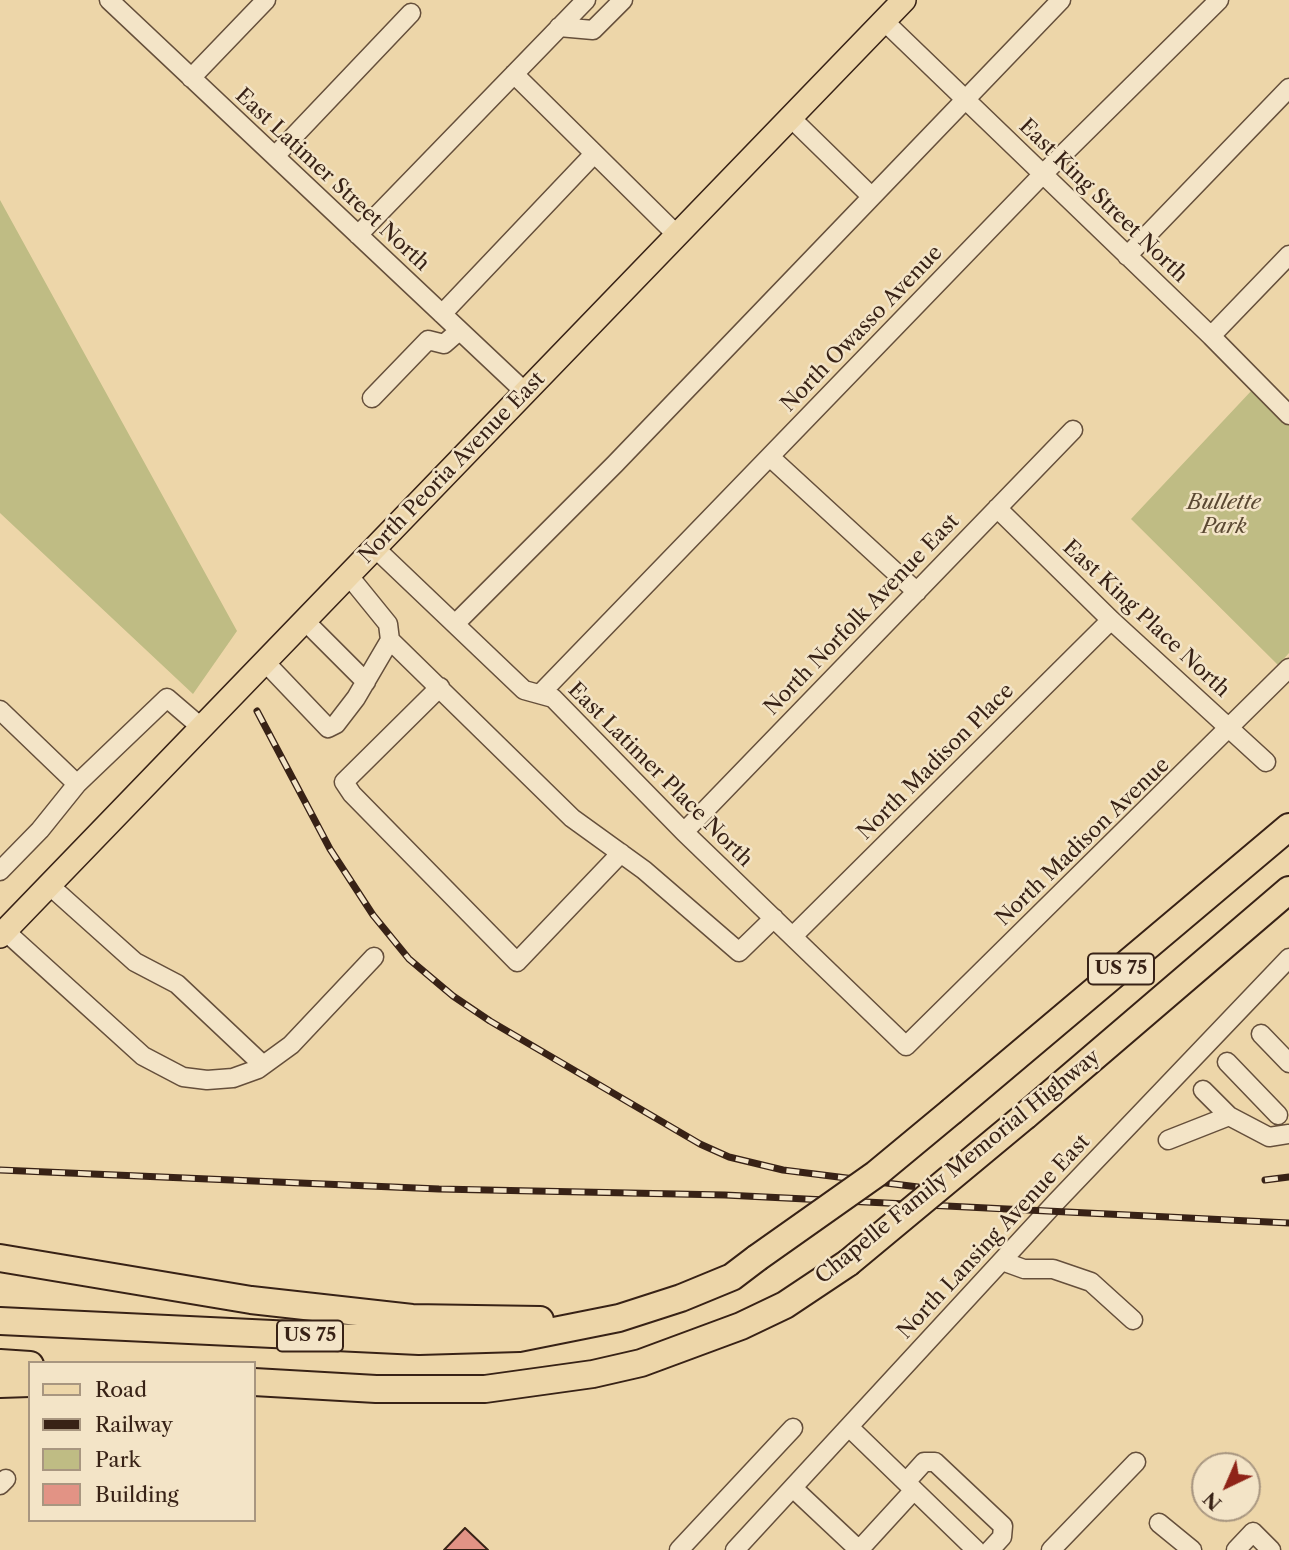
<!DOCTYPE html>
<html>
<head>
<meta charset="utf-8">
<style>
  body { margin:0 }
  #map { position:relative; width:1289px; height:1550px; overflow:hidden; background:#edd6a9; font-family:"Libre Caslon Text",serif }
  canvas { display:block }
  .legend { position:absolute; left:28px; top:1361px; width:228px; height:161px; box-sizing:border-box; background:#f3e4c7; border:2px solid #a89680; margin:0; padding:9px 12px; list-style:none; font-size:21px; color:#382216 }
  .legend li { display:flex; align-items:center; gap:14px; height:35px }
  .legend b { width:35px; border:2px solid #a89680 }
  .north { position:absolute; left:1191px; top:1452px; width:70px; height:70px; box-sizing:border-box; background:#f3e4c7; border:2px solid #a89680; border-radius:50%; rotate:224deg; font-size:19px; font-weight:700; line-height:28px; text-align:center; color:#382216 }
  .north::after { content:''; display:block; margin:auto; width:24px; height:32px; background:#8f2418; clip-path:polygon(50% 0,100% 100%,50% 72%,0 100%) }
</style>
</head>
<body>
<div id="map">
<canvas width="1289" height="1550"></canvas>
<ul class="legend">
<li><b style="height:9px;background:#edd6a9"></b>Road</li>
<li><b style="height:9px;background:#382216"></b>Railway</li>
<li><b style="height:19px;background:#bfbc84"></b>Park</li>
<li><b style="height:19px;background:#e29385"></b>Building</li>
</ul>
<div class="north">N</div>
</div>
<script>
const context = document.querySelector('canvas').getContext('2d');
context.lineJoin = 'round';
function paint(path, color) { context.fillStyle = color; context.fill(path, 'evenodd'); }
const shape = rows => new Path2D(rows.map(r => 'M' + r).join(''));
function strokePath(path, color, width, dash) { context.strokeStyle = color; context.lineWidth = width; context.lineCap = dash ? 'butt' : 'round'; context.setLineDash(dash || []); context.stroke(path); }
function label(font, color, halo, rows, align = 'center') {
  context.font = font + ' "Libre Caslon Text",serif'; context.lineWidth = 5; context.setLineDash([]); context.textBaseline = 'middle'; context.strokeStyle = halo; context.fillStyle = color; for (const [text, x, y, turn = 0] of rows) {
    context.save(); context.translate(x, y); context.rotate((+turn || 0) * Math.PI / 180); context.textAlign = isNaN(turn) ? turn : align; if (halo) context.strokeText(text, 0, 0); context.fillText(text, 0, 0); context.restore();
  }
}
paint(shape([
  [0,200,237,631,193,694,0,513],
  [1253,389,1289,425,1289,653,1278,665,1131,519]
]), '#bfbc84');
const building = shape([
  [465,1528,488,1550,444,1550,465,1528]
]);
paint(building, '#e29385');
strokePath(building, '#382216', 2);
const minor = shape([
  [109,0,525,392],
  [884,21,1211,336,1289,415],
  [559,27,593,30,623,0],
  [514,74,678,236],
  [191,78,266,0],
  [791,118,871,196],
  [275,156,411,13],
  [358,235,586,0],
  [1127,256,1289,88],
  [442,314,594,154],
  [1211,336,1289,255],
  [372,398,428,340,444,344,459,331],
  [770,457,917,592],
  [997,508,1111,620,1266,762],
  [375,548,524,690,553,698,684,832,906,1046,1289,668],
  [305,621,366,682],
  [455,624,615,464,1061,0],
  [390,640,572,818,644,870,739,952,774,918],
  [265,662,328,728,336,724,356,698,390,640,388,624,349,576],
  [440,687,344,782,352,794,517,962,621,853],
  [540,694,1043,174,1219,0],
  [0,710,77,784,167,698,202,728],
  [684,832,1073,430],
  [0,871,40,830,77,784],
  [49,885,135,962,177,984,263,1065],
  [5,931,143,1056,183,1077,207,1080,233,1078,258,1069,291,1045,374,957],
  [793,936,1111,620],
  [1261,1034,1289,1063],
  [1227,1062,1278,1115],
  [1203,1090,1229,1116],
  [1168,1140,1229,1116,1269,1137,1289,1134],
  [1002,1261,1024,1269,1053,1269,1091,1282,1133,1320],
  [850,1428,976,1550],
  [906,1482,924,1462,935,1462,1003,1526,1002,1537,990,1550],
  [0,1485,6,1479],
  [793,1488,859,1550],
  [1159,1523,1192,1550],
  [679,1550,793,1428],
  [735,1550,1056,1202,1289,958],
  [859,1550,914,1490],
  [1051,1550,1136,1462],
  [1236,1550,1253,1532,1271,1550]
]);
const major = shape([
  [0,936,904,0]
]);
const highway = shape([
  [952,1111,1289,827],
  [1025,1116,1289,890],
  [0,1258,251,1300,412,1318,540,1320],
  [0,1321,419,1341,519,1338,619,1318,681,1298,732,1277,757,1258],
  [0,1363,30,1365],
  [254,1382,376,1389,485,1389,593,1374,641,1363,741,1326,785,1305,848,1263],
  [0,1384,30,1383]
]);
strokePath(minor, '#654f3b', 21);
strokePath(major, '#382216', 26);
strokePath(highway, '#382216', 30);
strokePath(minor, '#f3e4c7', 18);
strokePath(major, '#edd6a9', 23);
strokePath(highway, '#edd6a9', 26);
const rail = shape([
  [257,711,330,849,373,915,409,959,453,996,490,1021,700,1144,729,1157,783,1170,918,1187],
  [0,1170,439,1189,725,1195,1289,1223],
  [1265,1180,1289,1177]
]);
strokePath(rail, '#382216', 7);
strokePath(rail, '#f3e4c7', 4.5, [13]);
const highwayBridge = shape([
  [757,1258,876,1174,952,1111],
  [848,1263,1025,1116]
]);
strokePath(highwayBridge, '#382216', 30, []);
strokePath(highwayBridge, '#edd6a9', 26);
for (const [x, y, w] of [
  [1121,969,66],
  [310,1336,66]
]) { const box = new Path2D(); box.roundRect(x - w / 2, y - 15.5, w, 31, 5); context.fillStyle = '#f3e4c7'; context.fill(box); strokePath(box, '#382216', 2); }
label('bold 19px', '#382216', null, [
  ["US 75",1121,969],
  ["US 75",310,1336]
]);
label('21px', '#382216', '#f3e4c7', [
  ["East Latimer Street North",332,180,43],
  ["East King Street North",1103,201,44],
  ["North Owasso Avenue",862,329,-46],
  ["North Peoria Avenue East",452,468,-46],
  ["North Norfolk Avenue East",862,615,-46],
  ["East King Place North",1146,619,43],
  ["North Madison Place",936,762,-45],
  ["East Latimer Place North",660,775,45],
  ["North Madison Avenue",1083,842,-44],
  ["Chapelle Family Memorial Highway",958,1167,-39],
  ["North Lansing Avenue East",994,1237,-47]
]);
label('italic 21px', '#5a4832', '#f3e4c7', [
  ["Bullette",1224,503],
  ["Park",1224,527]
]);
</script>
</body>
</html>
